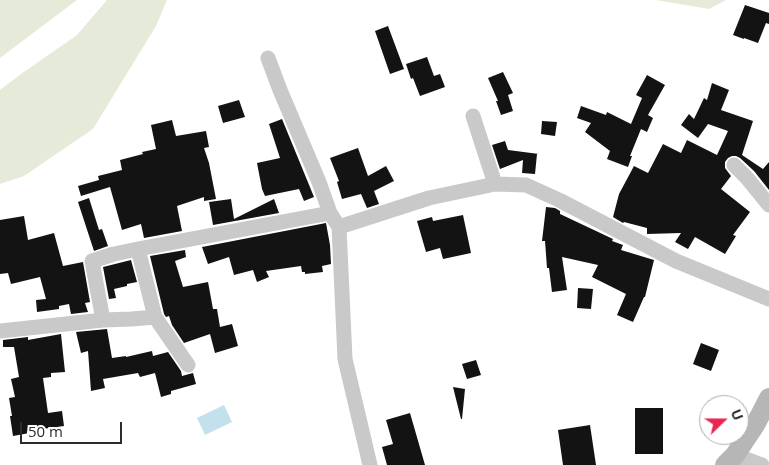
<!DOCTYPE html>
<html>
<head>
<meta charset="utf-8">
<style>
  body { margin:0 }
  #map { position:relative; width:769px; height:465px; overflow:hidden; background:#fff; font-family:"Open Sans",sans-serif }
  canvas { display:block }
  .north { position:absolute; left:699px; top:395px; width:50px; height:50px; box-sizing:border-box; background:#fff; border:1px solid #ababab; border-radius:50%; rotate:68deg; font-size:14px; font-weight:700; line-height:20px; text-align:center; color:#2c2c2c }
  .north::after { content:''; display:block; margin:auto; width:18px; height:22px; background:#ec254e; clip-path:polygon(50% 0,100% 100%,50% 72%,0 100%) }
  .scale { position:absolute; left:20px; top:422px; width:102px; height:22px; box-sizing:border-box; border:2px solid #2c2c2c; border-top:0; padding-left:6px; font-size:15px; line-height:18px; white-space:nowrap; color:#2c2c2c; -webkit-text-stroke:4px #fff; paint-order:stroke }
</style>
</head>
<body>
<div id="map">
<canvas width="769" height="465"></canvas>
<div class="north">U</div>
<div class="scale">50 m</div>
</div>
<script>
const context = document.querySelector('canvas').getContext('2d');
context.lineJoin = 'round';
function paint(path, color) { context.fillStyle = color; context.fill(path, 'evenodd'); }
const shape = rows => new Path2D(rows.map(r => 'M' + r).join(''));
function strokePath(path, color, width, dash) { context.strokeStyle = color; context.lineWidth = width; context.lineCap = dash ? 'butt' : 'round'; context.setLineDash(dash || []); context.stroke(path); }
paint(shape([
  [0,0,77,0,0,58],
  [107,0,167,0,156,26,93,129,24,176,0,184,0,90,21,74,77,35],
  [656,0,726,0,709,9]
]), '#e5ebd8');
paint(shape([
  [224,405,232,422,205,435,197,418]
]), '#c3e1ec');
paint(shape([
  [745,5,769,13,769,24,766,23,758,43,744,38,744,39,733,35],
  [388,26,404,69,390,74,375,31],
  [427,57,434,76,440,74,445,87,420,96,413,78,411,79,406,64],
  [503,72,513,93,508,95,513,111,501,115,496,101,498,101,488,78],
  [647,75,665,85,648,115,653,118,647,132,641,129,630,156,632,156,628,167,607,159,610,151,585,132,591,123,577,118,581,106,606,115,607,112,631,124,642,98,636,95],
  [712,83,729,90,721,110,753,121,742,155,763,169,769,162,769,190,754,171,740,158,736,156,732,156,728,158,725,162,725,168,731,176,721,189,750,212,733,235,736,236,725,254,695,237,688,249,675,242,681,233,647,234,647,228,624,222,623,223,613,217,619,194,634,166,648,173,663,144,681,153,687,140,717,155,728,131,708,124,698,138,681,125,689,114,694,119,704,98,707,100],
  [239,100,245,117,223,123,218,106],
  [282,119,314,197,304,201,299,189,265,196,262,189,257,163,280,158,269,124],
  [172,120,176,136,206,131,209,147,204,148,209,163,216,199,204,201,204,197,177,206,182,231,144,238,141,224,122,230,110,187,81,196,78,186,99,180,98,176,122,170,120,160,143,154,142,152,156,149,151,125],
  [542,121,557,122,555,136,541,134],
  [505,141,508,150,539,154,537,154,535,174,522,173,523,160,500,169,492,145],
  [358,148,368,176,386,166,394,181,374,191,379,204,367,208,361,194,342,199,337,182,339,181,330,158],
  [89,198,99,230,102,229,108,246,94,251,78,202],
  [231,199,234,219,274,199,279,213,213,225,209,202],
  [546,207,555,208,560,211,560,214,613,239,612,241,623,245,621,250,654,260,645,297,644,297,633,322,617,315,626,294,592,277,598,265,562,257,567,290,552,292,549,268,547,268,545,241,542,241],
  [463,215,471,253,443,259,440,248,426,252,417,221,432,217,433,221],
  [24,216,28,240,54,233,63,266,83,262,90,302,85,303,88,312,71,314,69,304,59,306,59,309,37,312,36,300,46,299,40,277,11,284,8,273,0,274,0,220],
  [326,223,330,245,331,264,322,266,323,272,305,274,305,272,302,272,301,266,266,271,269,277,257,282,253,270,234,275,229,257,208,264,202,247],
  [185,250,186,257,175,261,183,287,208,282,213,309,217,309,220,327,232,324,238,346,215,353,210,334,184,343,172,325,169,316,166,317,164,314,150,256],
  [131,260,137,282,127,284,127,286,114,289,116,298,109,299,103,267],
  [578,288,593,289,591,309,577,308],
  [107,329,112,358,126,356,126,357,152,351,153,356,168,352,181,371,182,376,193,373,196,384,171,391,171,394,161,397,155,373,140,377,138,373,103,379,105,388,91,391,88,351,81,353,76,332],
  [61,334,65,372,51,373,51,377,43,378,48,413,62,411,64,426,35,430,35,432,13,436,10,416,12,416,9,398,15,397,11,379,19,377,14,347,3,347,3,340,28,337,28,340],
  [701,343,719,350,711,371,693,364],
  [476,360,481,375,467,379,462,364],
  [453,387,465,389,462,419,461,419],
  [635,408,663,408,663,454,635,454],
  [410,413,425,465,387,465,382,447,393,444,386,420],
  [590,425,596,465,563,465,558,430]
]), '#131313');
strokePath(shape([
  [268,58,280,90,319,182,330,213],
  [473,116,495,184],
  [734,165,747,178,769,205],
  [138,249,155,317],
  [103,320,92,261,114,254,138,249,330,213,339,227],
  [0,331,103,320,132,319,155,317,188,365],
  [735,455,762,465],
  [370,465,345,359,339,227,429,198,495,184,526,185,559,200,676,261,769,299]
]), '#c9c9c9', 15);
strokePath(shape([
  [725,465,735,455,755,425,769,398]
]), '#b6b6b6', 20);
</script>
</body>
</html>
